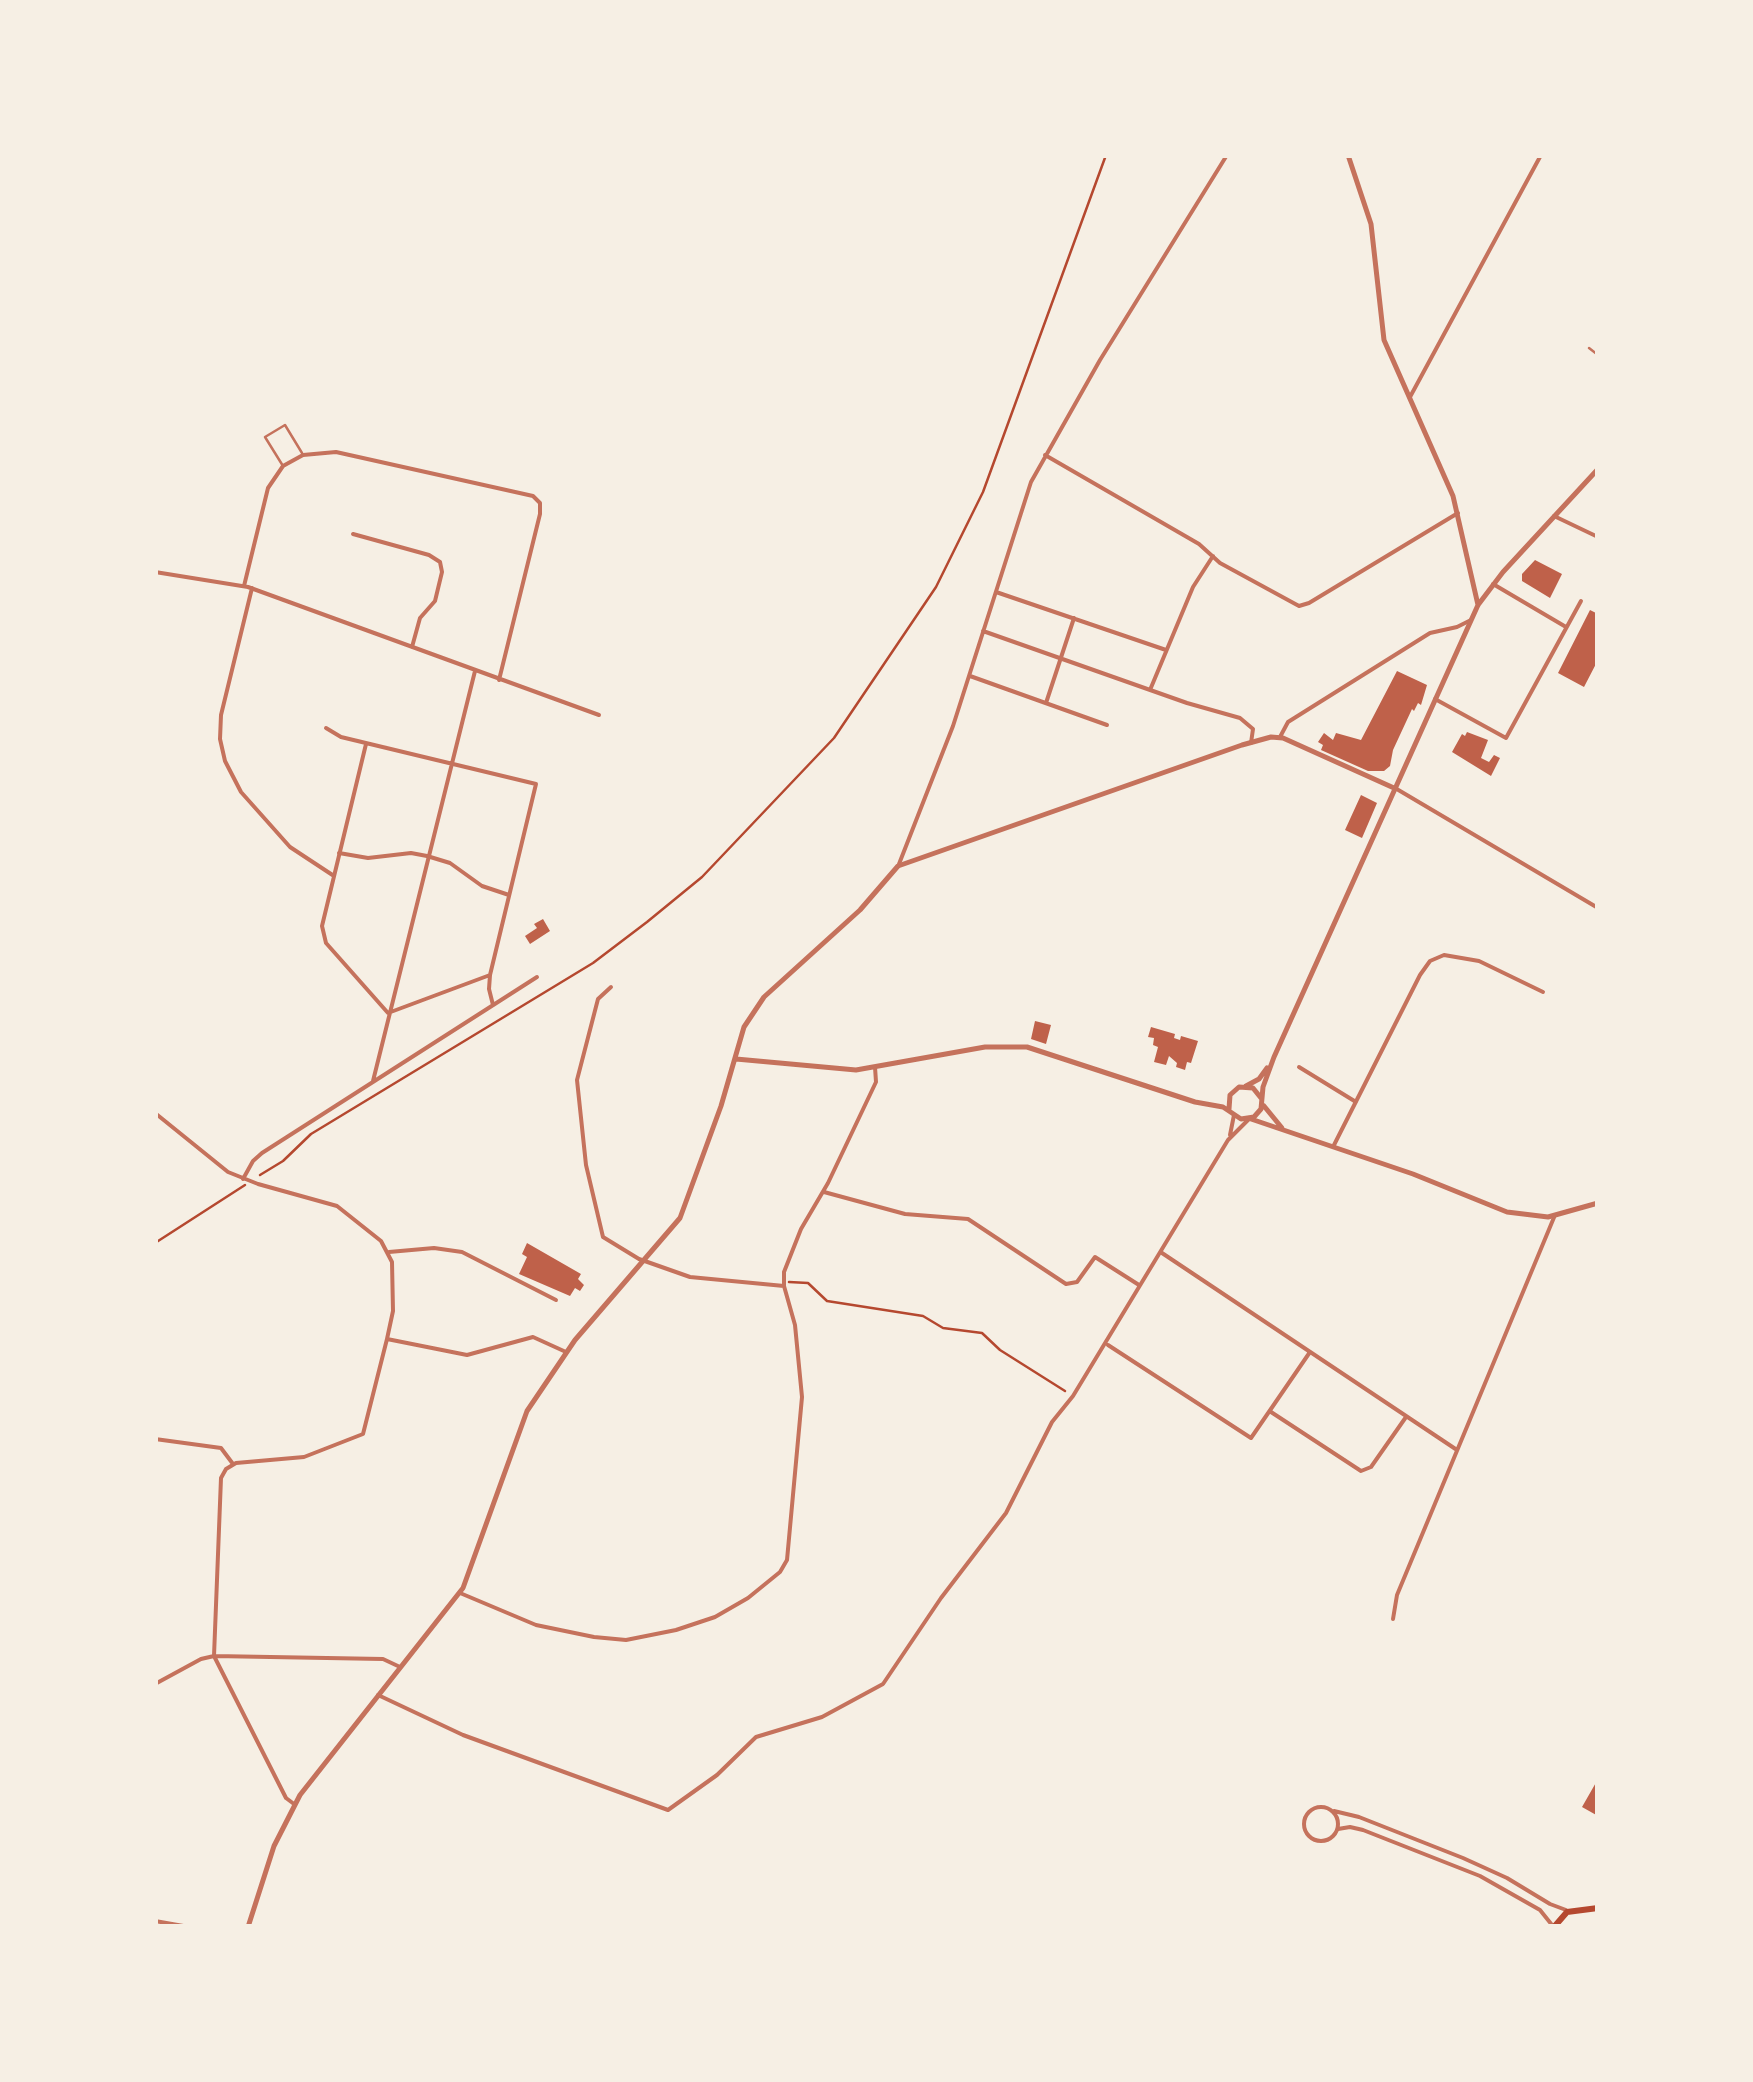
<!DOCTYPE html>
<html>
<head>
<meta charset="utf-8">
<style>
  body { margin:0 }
  #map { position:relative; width:1753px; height:2082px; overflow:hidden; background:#f6efe4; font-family:"Source Sans 3",sans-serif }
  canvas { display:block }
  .frame { position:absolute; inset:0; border:158px solid #f6efe4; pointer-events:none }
</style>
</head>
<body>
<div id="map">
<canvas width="1753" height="2082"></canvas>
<div class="frame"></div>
</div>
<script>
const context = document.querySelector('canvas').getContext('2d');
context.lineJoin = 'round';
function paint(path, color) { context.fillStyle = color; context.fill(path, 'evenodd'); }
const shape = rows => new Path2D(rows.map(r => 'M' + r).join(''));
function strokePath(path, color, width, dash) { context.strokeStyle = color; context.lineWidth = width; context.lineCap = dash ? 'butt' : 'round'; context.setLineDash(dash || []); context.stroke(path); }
paint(shape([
  [1535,560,1562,574,1550,598,1522,581,1522,574],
  [1590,610,1598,614,1598,660,1584,687,1558,673],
  [1397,671,1427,685,1421,705,1418,703,1414,711,1412,709,1393,750,1390,766,1384,771,1368,771,1321,750,1323,745,1318,742,1324,733,1333,740,1336,733,1361,740],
  [1467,732,1488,740,1481,758,1489,762,1494,755,1500,758,1491,776,1452,752,1462,734,1465,736],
  [1361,795,1377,803,1362,838,1345,830],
  [543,919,550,931,530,944,525,936,537,928,534,924],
  [1035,1021,1051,1025,1046,1044,1031,1039],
  [1151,1027,1175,1034,1174,1038,1180,1040,1181,1036,1198,1041,1191,1063,1187,1062,1185,1070,1176,1067,1177,1063,1169,1056,1166,1065,1154,1062,1158,1047,1153,1045,1154,1038,1148,1037],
  [527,1243,581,1274,578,1279,584,1285,580,1291,575,1288,570,1296,519,1274,527,1257,522,1254],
  [1598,1779,1598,1816,1582,1807]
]), '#bf614a');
strokePath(shape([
  [260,1175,283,1161,311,1134,593,963,647,922,702,877,834,738,936,587,983,492,1106,155],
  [155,1243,245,1185],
  [789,1282,808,1283,827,1301,923,1316,943,1328,982,1333,1000,1350,1065,1391]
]), '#b5482f', 2.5);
strokePath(shape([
  [1589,348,1598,355],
  [283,466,265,437,285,425,302,453]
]), '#c5725c', 2.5);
strokePath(shape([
  [339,853,368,858,411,853,427,856,450,863,482,886,509,895]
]), '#c5725c', 4);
strokePath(shape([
  [1410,397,1541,155],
  [1045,455,1199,544,1220,563,1299,606,1309,603,1458,513],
  [1554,516,1598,537],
  [353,534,429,555,440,562,442,572,435,601,420,618,412,647],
  [155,572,248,587,599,715],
  [1493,584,1566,627],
  [244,586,268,488,283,466,303,455,336,452,533,496,540,503,540,514,499,680],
  [252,588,221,715,220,739,225,761,241,792,290,847,334,876],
  [996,592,1166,650],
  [983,631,1187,703,1240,718,1253,729,1251,743],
  [970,676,1107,725],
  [1150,690,1193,587,1213,556],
  [1435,699,1506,738,1581,601],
  [1046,703,1074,618],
  [326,728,341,737,536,784,490,975,489,989,493,1005],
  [1280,737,1288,722,1430,633,1457,627,1471,620],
  [366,744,322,926,326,943,388,1013,490,975],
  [1395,788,1598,908],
  [899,864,953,726,1031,482,1100,360,1227,155],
  [611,987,598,999,577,1080,586,1165,603,1237,639,1259,690,1277,784,1286],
  [1299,1067,1356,1102],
  [373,1081,475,671],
  [155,1113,228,1172,258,1184,337,1206,381,1241,392,1262,393,1311,387,1339,467,1355,533,1337,566,1352],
  [1230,1135,1234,1115],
  [1334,1145,1420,975,1430,961,1444,955,1479,961,1543,992],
  [243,1179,253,1161,262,1153,537,977],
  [824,1192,905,1214,968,1219,1066,1284,1077,1282,1095,1257,1139,1285],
  [389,1252,434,1248,462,1252,556,1300],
  [1162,1253,1457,1450],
  [1108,1345,1251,1438,1310,1352],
  [1271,1412,1361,1471,1371,1467,1406,1417],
  [155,1439,221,1448,233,1464],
  [460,1593,536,1625,594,1637,626,1640,676,1630,715,1617,748,1598,780,1572,787,1560,802,1397,795,1325,784,1286,784,1272,801,1229,828,1183,876,1082,875,1067],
  [1393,1619,1397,1595,1555,1215],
  [155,1684,201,1659,214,1656,383,1659,400,1667],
  [378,1695,463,1735,668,1810,717,1775,756,1737,822,1717,883,1684,941,1598,1006,1513,1052,1422,1073,1396,1228,1140,1249,1119],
  [294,1804,286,1798,214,1656,221,1478,226,1469,236,1463,304,1457,363,1434,387,1339],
  '1304 1824a17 17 0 1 1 34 0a17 17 0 1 1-34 0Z',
  [1334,1811,1359,1817,1463,1858,1507,1878,1550,1904,1566,1910],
  [155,1822,156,1819],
  [1338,1829,1350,1827,1363,1830,1480,1876,1540,1910,1552,1925],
  [155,1921,189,1927]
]), '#c5725c', 4);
strokePath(shape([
  [1348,155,1371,224,1384,340,1453,496,1478,605],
  [736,1059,856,1070,985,1047,1027,1047,1195,1102,1223,1107,1241,1119,1254,1117,1261,1109,1263,1087,1274,1057,1478,605,1503,572,1598,469],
  [1246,1086,1259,1079,1267,1068],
  [1264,1106,1282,1128],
  [1229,1109,1230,1095,1239,1087,1253,1088,1261,1098],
  [1251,1119,1413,1174,1507,1212,1548,1217,1598,1203],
  [248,1927,274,1846,300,1795,463,1588,527,1411,575,1340,680,1218,721,1106,744,1027,764,997,860,910,898,866,1242,745,1271,737,1283,738,1394,788]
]), '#c5725c', 5);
strokePath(shape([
  [1554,1927,1567,1912,1598,1908]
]), '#b5482f', 6);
</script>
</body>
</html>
